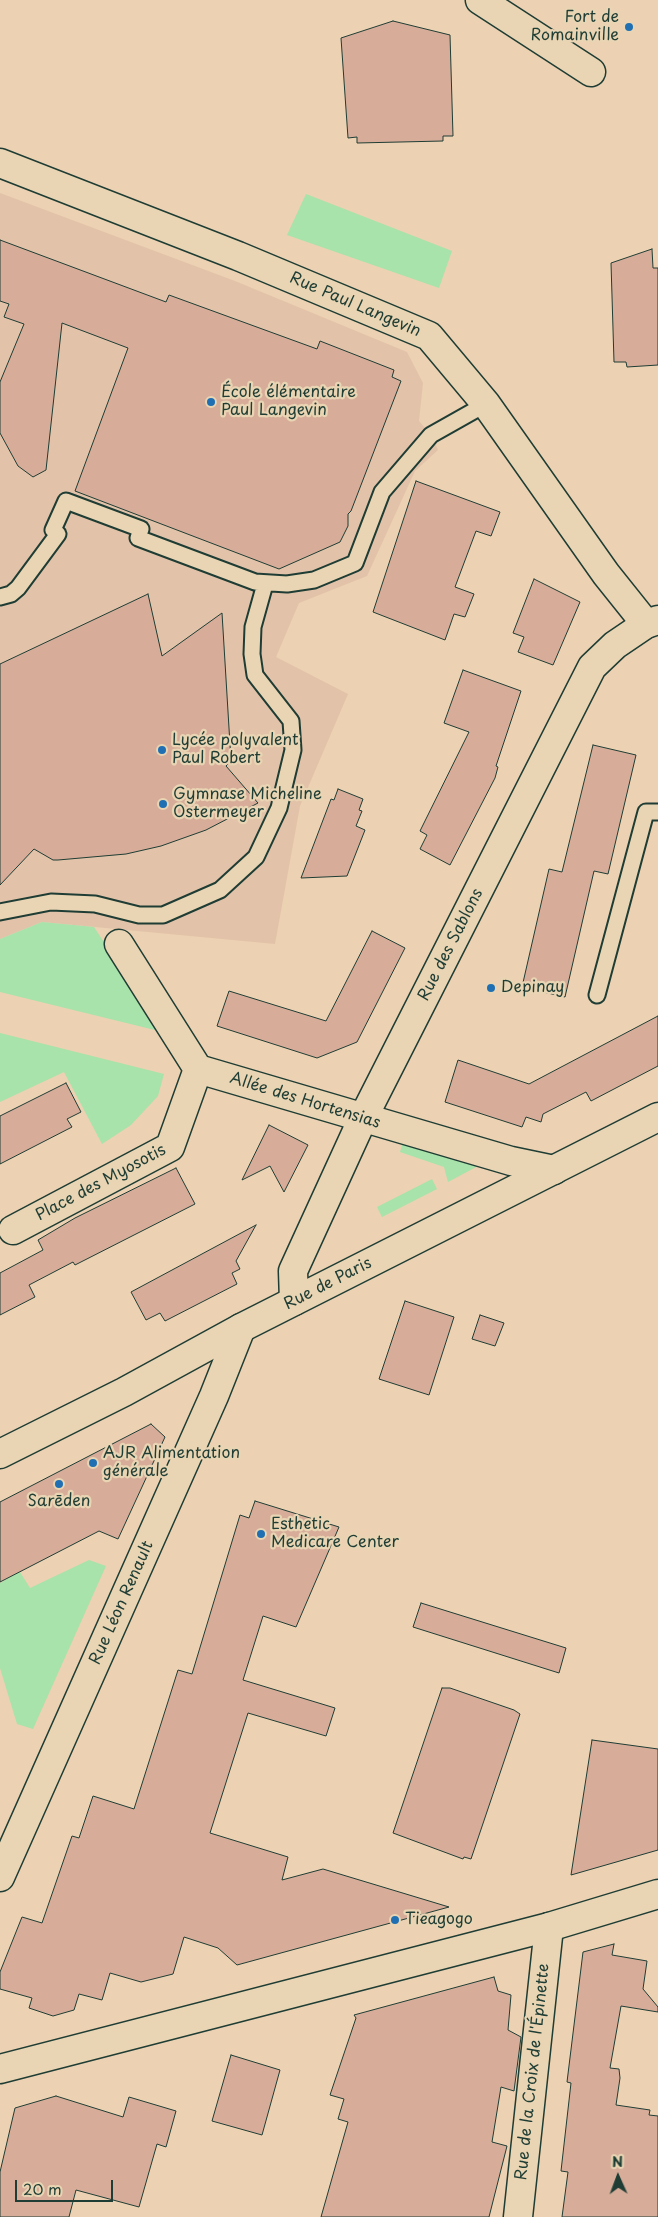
<!DOCTYPE html>
<html>
<head>
<meta charset="utf-8">
<style>
  body { margin:0 }
  #map { position:relative; width:658px; height:2217px; overflow:hidden; background:#ecd1b2; font-family:"Playpen Sans",sans-serif }
  canvas { display:block }
  .north { position:absolute; left:593px; top:2152px; width:50px; height:50px; -webkit-text-stroke:4px #e9d5b3; paint-order:stroke; rotate:358deg; font-size:14px; font-weight:700; line-height:20px; text-align:center; color:#1f3d34 }
  .north::after { content:''; display:block; margin:auto; width:18px; height:22px; background:#1f3d34; clip-path:polygon(50% 0,100% 100%,50% 72%,0 100%) }
  .scale { position:absolute; left:15px; top:2180px; width:98px; height:22px; box-sizing:border-box; border:2px solid #1f3d34; border-top:0; padding-left:6px; font-size:15px; line-height:18px; white-space:nowrap; color:#1f3d34; -webkit-text-stroke:4px #e9d5b3; paint-order:stroke }
</style>
</head>
<body>
<div id="map">
<canvas width="658" height="2217"></canvas>
<div class="north">N</div>
<div class="scale">20 m</div>
</div>
<script>
const context = document.querySelector('canvas').getContext('2d');
context.lineJoin = 'round';
function paint(path, color) { context.fillStyle = color; context.fill(path, 'evenodd'); }
const shape = rows => new Path2D(rows.map(r => 'M' + r).join(''));
function strokePath(path, color, width, dash) { context.strokeStyle = color; context.lineWidth = width; context.lineCap = dash ? 'butt' : 'round'; context.setLineDash(dash || []); context.stroke(path); }
function label(font, color, halo, rows, align = 'center') {
  context.font = font + ' "Playpen Sans",sans-serif'; context.lineWidth = 4.5; context.setLineDash([]); context.textBaseline = 'middle'; context.strokeStyle = halo; context.fillStyle = color; for (const [text, x, y, turn = 0] of rows) {
    context.save(); context.translate(x, y); context.rotate((+turn || 0) * Math.PI / 180); context.textAlign = isNaN(turn) ? turn : align; if (halo) context.strokeText(text, 0, 0); context.fillText(text, 0, 0); context.restore();
  }
}
paint(shape([
  [0,193,235,281,407,352,423,383,419,421,431,435,438,450,415,471,367,576,299,603,276,657,348,694,300,806,275,944,42,922,0,939]
]), '#e2c3a9');
paint(shape([
  [306,194,452,251,439,288,287,235],
  [42,922,94,927,163,1032,0,992,0,939],
  [0,1033,164,1074,158,1096,131,1125,102,1144,64,1072,0,1102],
  [403,1142,478,1166,448,1182,444,1167,400,1152],
  [432,1179,437,1189,382,1217,377,1207],
  [89,1560,106,1566,33,1729,17,1724,0,1668,0,1583,20,1572,30,1588]
]), '#a7e3aa');
const building = shape([
  [393,21,450,35,453,136,443,136,443,141,357,143,357,137,348,138,341,38,393,21],
  [0,240,166,302,169,295,317,349,320,341,394,370,392,377,401,381,351,511,348,514,348,526,340,542,279,569,75,491,128,348,62,323,46,470,33,477,18,466,0,433,0,382,24,324,4,317,9,304,0,301,0,240],
  [652,249,653,268,658,268,658,365,627,367,626,362,614,362,611,263,652,249],
  [416,481,500,512,491,536,476,531,455,587,474,594,465,617,454,614,445,640,373,612,416,481],
  [534,579,580,602,553,665,518,652,524,637,513,633,534,579],
  [148,594,162,656,222,613,231,761,226,766,258,803,206,830,161,846,126,854,58,860,53,860,34,849,0,885,0,664,148,594],
  [463,670,521,691,496,766,498,767,495,778,450,865,420,849,427,835,420,831,469,732,444,723,463,670],
  [593,745,636,755,608,874,594,871,565,997,522,987,549,869,562,872,593,745],
  [338,789,363,799,359,810,362,811,356,826,365,830,347,876,301,878,331,799,334,800,338,789],
  [372,931,405,948,357,1042,317,1058,217,1026,229,991,326,1021,372,931],
  [658,1016,658,1066,591,1101,586,1092,543,1114,541,1122,526,1117,522,1127,445,1102,458,1060,529,1084,658,1016],
  [66,1083,81,1112,67,1119,72,1127,0,1164,0,1116,66,1083],
  [269,1125,308,1145,284,1192,270,1166,242,1180,269,1125],
  [176,1168,195,1204,75,1265,73,1262,29,1285,35,1297,0,1315,0,1273,43,1250,38,1240,75,1218,176,1168],
  [256,1225,236,1261,240,1269,232,1273,237,1284,165,1321,160,1313,146,1320,131,1292,256,1225],
  [405,1301,454,1317,429,1395,379,1379,405,1301],
  [480,1315,504,1323,495,1346,472,1339,480,1315],
  [151,1424,165,1437,118,1539,99,1531,0,1582,0,1502,151,1424],
  [255,1501,339,1527,296,1627,263,1616,243,1680,335,1708,326,1736,248,1713,210,1833,288,1857,282,1880,323,1869,449,1907,237,1965,218,1948,184,1937,173,1974,141,1982,110,1973,102,2000,79,1994,74,2010,53,2016,29,2008,32,1998,0,1989,0,1972,22,1917,42,1923,72,1836,79,1838,93,1796,134,1809,178,1670,192,1674,240,1515,249,1518,255,1501],
  [421,1603,566,1648,559,1673,413,1627,421,1603],
  [442,1688,450,1688,514,1710,520,1714,471,1859,464,1857,463,1859,393,1833,442,1688],
  [592,1740,658,1749,658,1850,571,1875,592,1740],
  [614,1944,612,1955,647,1961,643,1989,658,2007,658,2012,621,2006,610,2068,619,2069,620,2078,616,2105,650,2110,649,2115,658,2116,658,2217,562,2217,568,2172,561,2171,571,2083,567,2082,583,1952,614,1944],
  [494,1977,498,1991,511,1995,508,2030,521,2037,514,2091,501,2087,492,2142,507,2146,489,2217,321,2217,348,2122,338,2119,344,2099,330,2095,356,2018,354,2015,494,1977],
  [231,2055,280,2070,262,2135,212,2121,231,2055],
  [56,2096,123,2117,129,2097,176,2111,166,2147,157,2144,139,2207,76,2190,69,2217,0,2217,0,2172,15,2108,56,2096]
]);
paint(building, '#d7ad9a');
strokePath(building, '#1f3d34', 1);
const service = shape([
  [0,597,11,594,18,588,58,534,53,530,66,501,141,529,138,538,255,582,287,584,314,580,355,563,382,492,431,435,486,404],
  [0,912,51,902,95,904,139,915,163,915,220,890,256,857,279,808,293,750,291,721,255,675,252,654,253,627,265,584],
  [597,995,646,812,658,812]
]);
const minor = shape([
  [480,0,591,72],
  [0,163,238,256,429,336,486,404,606,574,646,624],
  [119,944,198,1069,511,1161,554,1170],
  [13,1230,170,1147,198,1069],
  [0,1877,214,1396,241,1328],
  [518,2217,549,1927]
]);
const tertiary = shape([
  [294,1301,293,1271,363,1118,592,667,615,645,646,624,658,620],
  [0,2069,549,1927,658,1894]
]);
const secondary = shape([
  [0,1454,124,1392,241,1328,658,1117]
]);
strokePath(service, '#1f3d34', 19);
strokePath(minor, '#1f3d34', 31);
strokePath(tertiary, '#1f3d34', 31);
strokePath(secondary, '#1f3d34', 31);
strokePath(service, '#e9d5b3', 15);
strokePath(minor, '#e9d5b3', 28);
strokePath(tertiary, '#e9d5b3', 28);
strokePath(secondary, '#e9d5b3', 28);
for (const [x, y, r, color] of [
  [629,27,5,"#1f6fb2"],
  [211,402,5,"#1f6fb2"],
  [162,750,5,"#1f6fb2"],
  [163,804,5,"#1f6fb2"],
  [491,988,5,"#1f6fb2"],
  [93,1463,5,"#1f6fb2"],
  [59,1484,5,"#1f6fb2"],
  [261,1534,5,"#1f6fb2"],
  [395,1920,5,"#1f6fb2"]
]) { const dot = new Path2D(); dot.arc(x, y, r, 0, 2 * Math.PI); context.fillStyle = color; context.fill(dot); strokePath(dot, '#e9d5b3', 2); }
label('16px', '#1f3d34', '#e9d5b3', [
  ["Fort de",619,18,"right"],
  ["Romainville",619,36,"right"],
  ["École élémentaire",221,393],
  ["Paul Langevin",221,411],
  ["Lycée polyvalent",172,741],
  ["Paul Robert",172,759],
  ["Gymnase Micheline",173,795],
  ["Ostermeyer",173,813],
  ["Depinay",501,988],
  ["AJR Alimentation",103,1454],
  ["générale",103,1472],
  ["Sarēden",59,1502,"center"],
  ["Esthetic",271,1525],
  ["Medicare Center",271,1543],
  ["Tieagogo",405,1920]
], 'left');
label('16px', '#1f3d34', '#e9d5b3', [
  ["Rue Paul Langevin",355,305,23],
  ["Rue des Sablons",451,945,-63],
  ["Allée des Hortensias",305,1101,17],
  ["Place des Myosotis",101,1183,-28],
  ["Rue de Paris",328,1284,-27],
  ["Rue Léon Renault",122,1603,-66],
  ["Rue de la Croix de l'Épinette",533,2072,-84]
]);
</script>
</body>
</html>
